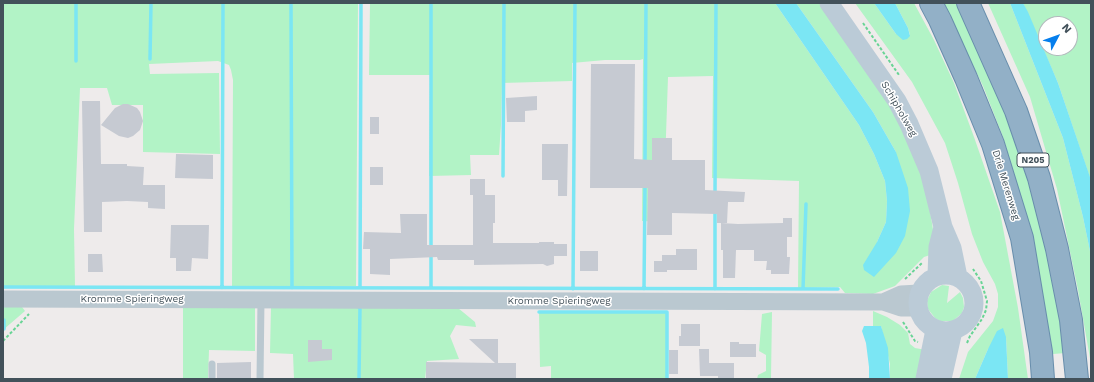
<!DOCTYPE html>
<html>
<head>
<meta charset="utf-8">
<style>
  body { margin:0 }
  #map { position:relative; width:1094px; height:382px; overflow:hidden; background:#eeebeb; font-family:"Work Sans",sans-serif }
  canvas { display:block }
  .frame { position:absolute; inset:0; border:4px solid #42515a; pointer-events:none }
  .north { position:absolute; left:1038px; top:16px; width:40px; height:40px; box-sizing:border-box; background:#fff; border:1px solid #b3b9bd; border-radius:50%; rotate:49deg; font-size:11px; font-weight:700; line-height:16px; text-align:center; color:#42515a }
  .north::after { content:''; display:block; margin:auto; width:14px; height:18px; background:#067fed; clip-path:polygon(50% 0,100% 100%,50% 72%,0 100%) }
</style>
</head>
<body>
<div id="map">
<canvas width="1094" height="382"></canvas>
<div class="frame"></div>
<div class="north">N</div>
</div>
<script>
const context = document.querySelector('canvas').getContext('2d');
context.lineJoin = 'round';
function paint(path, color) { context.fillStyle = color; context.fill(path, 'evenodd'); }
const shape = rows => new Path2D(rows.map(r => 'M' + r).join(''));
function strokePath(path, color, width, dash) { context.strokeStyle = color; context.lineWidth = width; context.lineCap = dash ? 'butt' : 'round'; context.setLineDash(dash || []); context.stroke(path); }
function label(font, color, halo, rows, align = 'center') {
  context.font = font + ' "Work Sans",sans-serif'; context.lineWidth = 3; context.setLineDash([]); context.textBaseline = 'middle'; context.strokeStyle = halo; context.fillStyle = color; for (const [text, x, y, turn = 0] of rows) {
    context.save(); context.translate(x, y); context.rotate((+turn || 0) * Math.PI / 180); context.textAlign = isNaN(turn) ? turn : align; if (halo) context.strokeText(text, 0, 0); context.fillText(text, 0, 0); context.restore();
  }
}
paint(shape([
  [3,3,358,3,356,286,232,286,233,80,231,70,229,65,218,61,149,64,150,74,219,73,220,154,143,152,143,105,112,105,107,88,80,88,74,229,75,286,3,286],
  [370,3,775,3,859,125,874,154,885,181,887,201,886,222,877,242,896,253,896,152,873,112,796,3,820,3,905,128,927,192,934,236,933,254,924,257,895,286,873,294,845,293,840,287,798,288,799,181,712,178,713,76,668,77,663,222,642,221,643,59,640,60,605,60,572,63,572,81,502,83,501,125,499,155,470,155,471,175,429,176,430,75,369,75],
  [855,3,874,3,896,34,910,35,908,28,895,3,914,3,934,40,954,83,974,137,1000,212,1018,308,1028,379,1008,379,1006,337,988,349,975,379,959,379,968,352,993,321,998,307,998,294,995,284,983,262,972,234,958,183,945,143,912,82],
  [943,3,956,3,968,25,1003,108,1037,204,1057,300,1066,353,1053,354,1032,234,1003,137,983,86],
  [988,3,1010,3,1063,138,1083,217,1091,256,1091,364,1078,290,1057,189,1030,97],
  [1023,3,1091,3,1091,181,1058,83],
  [1046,24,1070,24,1070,48,1046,48],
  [942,285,949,286,947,303,960,292,963,298,964,307,962,313,953,321,940,321,935,318,928,309,927,301,931,292],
  [3,306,22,307,25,311,3,330],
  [271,306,458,308,475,322,476,327,456,325,450,336,459,359,427,361,425,379,294,379,293,354,270,353],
  [183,307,255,307,255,351,209,350,208,379,183,379],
  [873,311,887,317,900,325,908,333,910,344,915,348,926,350,917,379,890,379,890,364,881,326,873,326],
  [539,312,667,312,667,379,551,379,551,366,540,367],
  [772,312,771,378,757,379,758,375,766,371,766,355,759,351,762,314]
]), '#b2f3c6');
paint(shape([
  [775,3,796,3,873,112,896,152,908,188,910,211,905,236,896,253,874,277,864,270,863,265,877,242,886,222,887,201,885,181,874,154,859,125],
  [874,3,895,3,908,28,910,36,907,39,903,40,896,34],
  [1010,3,1023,3,1028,12,1058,83,1091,180,1091,256,1083,217,1063,138],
  [864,326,881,326,888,348,890,379,869,379,869,367,866,343,862,331],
  [1003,328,1006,337,1008,379,975,379,988,349,997,331]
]), '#7be6f4');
strokePath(shape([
  [291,3,292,288],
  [150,59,151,3],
  [76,61,76,3],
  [645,164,646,3],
  [503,176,504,3],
  [715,194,716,3],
  [3,287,838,289],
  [360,287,361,3],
  [222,288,223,3],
  [431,288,431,3],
  [573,289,575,3],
  [644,289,645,184],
  [715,289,715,210],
  [803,289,806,204],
  [358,307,360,307,359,379],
  [539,312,667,312,667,379],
  [4,320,4,329]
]), '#7be6f4', 3.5);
paint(shape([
  [591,64,635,64,634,159,652,160,652,138,672,138,672,160,705,160,705,190,745,192,744,202,728,202,727,223,717,223,717,214,672,213,672,235,647,235,648,188,590,188],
  [537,96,537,110,525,111,525,122,507,122,506,98],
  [82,101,100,101,101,164,127,164,127,166,144,167,143,185,165,185,165,209,148,208,148,202,127,201,102,202,102,232,84,232],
  [123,104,128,104,137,108,140,112,143,121,140,130,133,136,128,138,119,136,101,125,115,108],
  [370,117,379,117,379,134,370,134],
  [542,144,568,144,567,196,558,196,558,180,542,180],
  [176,154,213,155,213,179,175,178],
  [370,167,383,167,383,185,370,185],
  [470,179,485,179,485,195,495,195,495,223,493,223,493,243,539,243,539,242,554,242,554,244,567,244,567,256,554,256,554,264,547,266,543,264,474,265,474,260,438,260,437,257,390,259,390,275,370,274,370,249,363,249,364,232,401,233,400,214,427,214,427,245,473,245,473,195,470,195],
  [783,218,792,218,792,237,787,237,787,257,790,257,789,274,771,274,771,270,766,270,767,261,754,261,754,250,736,250,735,278,723,278,723,250,721,250,721,223,738,224,783,223],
  [171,225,209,225,208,259,192,258,191,271,176,271,176,258,170,258],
  [676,249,697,249,697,270,667,270,667,272,654,272,654,261,662,261,662,255,676,255],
  [580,251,598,251,598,271,580,271],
  [88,254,102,254,103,272,88,272],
  [681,324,700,324,700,346,679,346,679,336,681,336],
  [469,339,498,339,498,363,516,363,516,379,426,379,426,362,495,363],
  [308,340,322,340,322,349,332,349,332,360,308,362],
  [730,342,739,342,739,344,756,344,756,357,730,357],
  [699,349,709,349,709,363,734,363,734,379,718,379,718,376,700,376],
  [669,350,678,350,678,374,669,374],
  [251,362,251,379,217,379,217,363]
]), '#c6cad2');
const trunk = shape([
  [931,3,940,20,966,78,993,144,1022,238,1041,352,1043,379],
  [968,3,1016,111,1039,178,1057,249,1071,320,1077,379]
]);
strokePath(trunk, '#688eac', 24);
strokePath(shape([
  [863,23,899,75],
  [905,279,922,263],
  [903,322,915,341,918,342],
  [3,341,29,314],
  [967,343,970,336,982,319,986,310,987,301,981,281,973,269]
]), '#68d495', 2, [3, 2]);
strokePath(shape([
  [212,379,212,364],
  [260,379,261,300]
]), '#bac8d0', 7);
strokePath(shape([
  [3,299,883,302,901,308,918,308],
  [883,302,901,294,919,293]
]), '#bac8d0', 17);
strokePath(shape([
  [829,3,897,101,909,124,929,171,943,227,952,248,958,277],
  '918 303a28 28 0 1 1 56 0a28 28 0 1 1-56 0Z',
  [937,276,938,247,943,227],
  [925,379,935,330],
  [942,379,953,331]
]), '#bbcbd7', 19);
strokePath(trunk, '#92b0c7', 22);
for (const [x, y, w] of [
  [1033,160,32]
]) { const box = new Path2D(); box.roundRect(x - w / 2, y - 7, w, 14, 3); context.fillStyle = '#fff'; context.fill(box); strokePath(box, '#42515a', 1); }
label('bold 9px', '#42515a', null, [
  ["N205",1033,160]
]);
label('10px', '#42515a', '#fff', [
  ["Schipholweg",899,109,60],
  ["Drie Merenweg",1006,185,73],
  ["Kromme Spieringweg",132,299],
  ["Kromme Spieringweg",559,301]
]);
</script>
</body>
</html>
